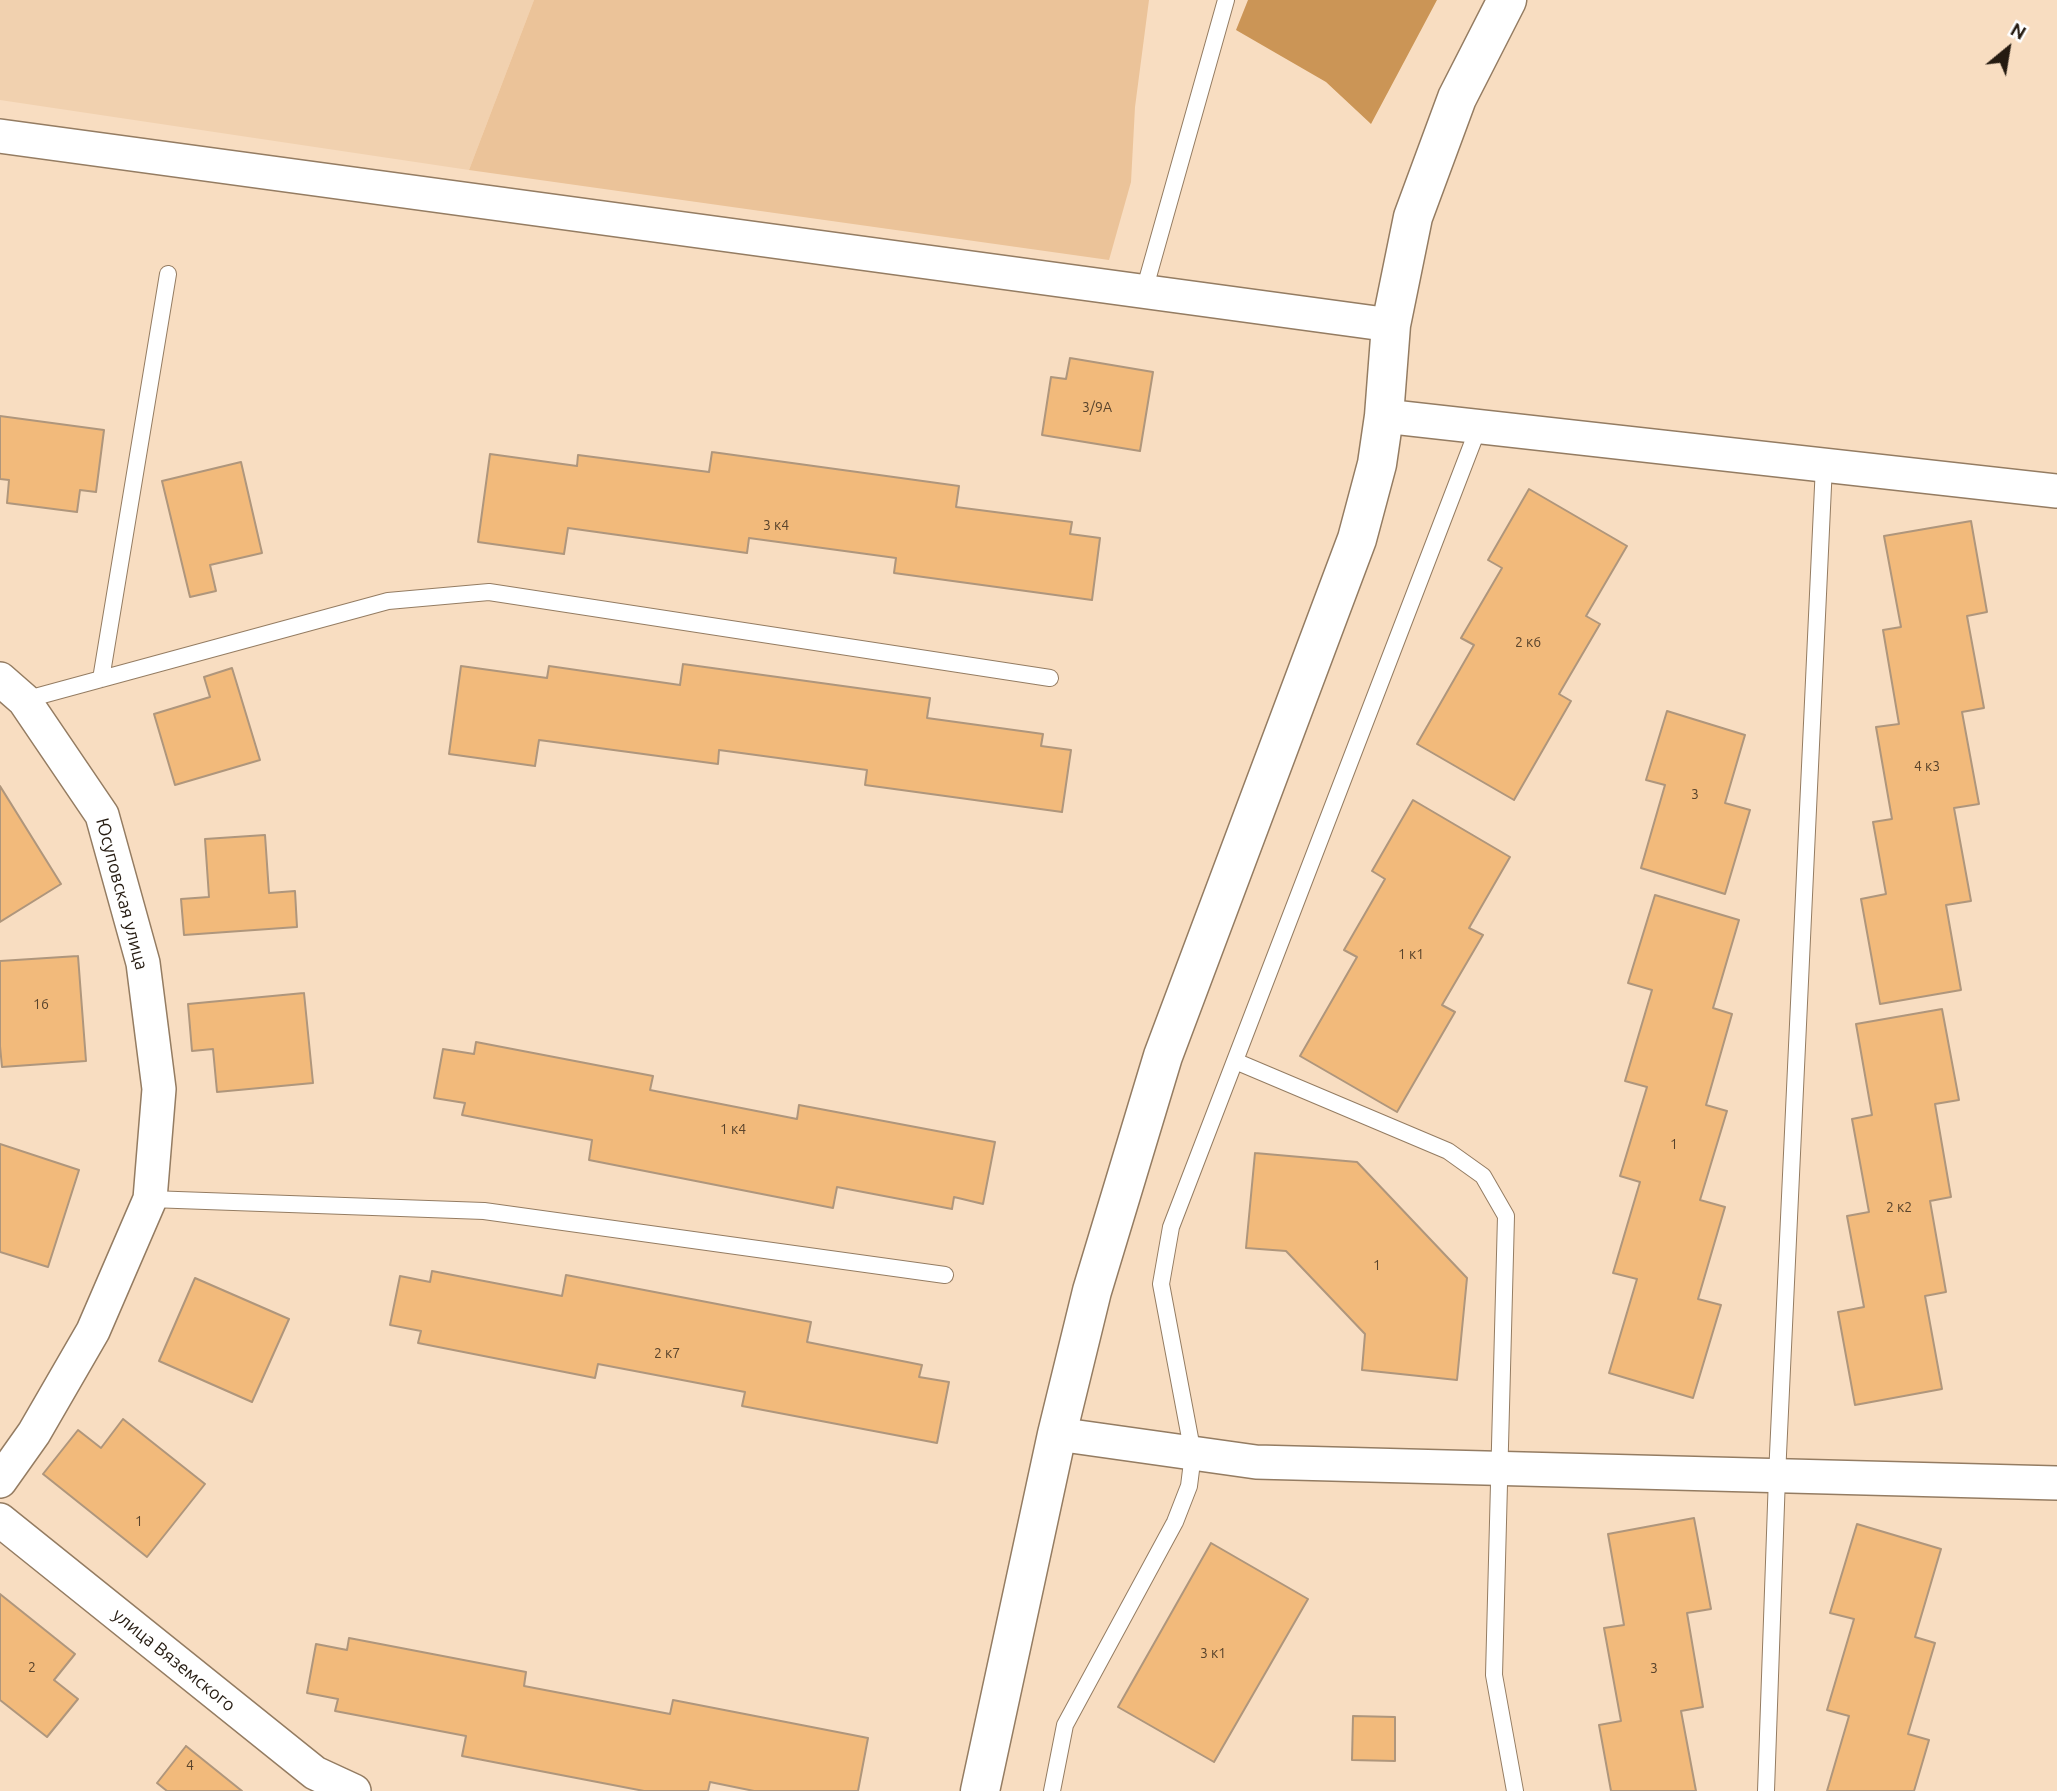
<!DOCTYPE html>
<html>
<head>
<meta charset="utf-8">
<style>
  body { margin:0 }
  #map { position:relative; width:2057px; height:1791px; overflow:hidden; background:#f8ddc1; font-family:Ubuntu,sans-serif }
  canvas { display:block }
  .north { position:absolute; left:1973px; top:14px; width:70px; height:70px; -webkit-text-stroke:5px #fff; paint-order:stroke; rotate:30deg; font-size:19px; font-weight:700; line-height:28px; text-align:center; color:#251b11 }
  .north::after { content:''; display:block; margin:auto; width:24px; height:32px; background:#251b11; clip-path:polygon(50% 0,100% 100%,50% 72%,0 100%) }
</style>
</head>
<body>
<div id="map">
<canvas width="2057" height="1791"></canvas>
<div class="north">N</div>
</div>
<script>
const context = document.querySelector('canvas').getContext('2d');
context.lineJoin = 'round';
function paint(path, color) { context.fillStyle = color; context.fill(path, 'evenodd'); }
const shape = rows => new Path2D(rows.map(r => 'M' + r).join(''));
function strokePath(path, color, width, dash) { context.strokeStyle = color; context.lineWidth = width; context.lineCap = dash ? 'butt' : 'round'; context.setLineDash(dash || []); context.stroke(path); }
function label(font, color, halo, rows, align = 'center') {
  context.font = font + ' Ubuntu,sans-serif'; context.lineWidth = 5; context.setLineDash([]); context.textBaseline = 'middle'; context.strokeStyle = halo; context.fillStyle = color; for (const [text, x, y, turn = 0] of rows) {
    context.save(); context.translate(x, y); context.rotate((+turn || 0) * Math.PI / 180); context.textAlign = isNaN(turn) ? turn : align; if (halo) context.strokeText(text, 0, 0); context.fillText(text, 0, 0); context.restore();
  }
}
paint(shape([
  [0,0,534,0,469,170,0,100]
]), '#f1d1af');
paint(shape([
  [534,0,1149,0,1135,107,1131,182,1109,260,469,170]
]), '#ebc399');
paint(shape([
  [1248,0,1437,0,1371,124,1326,82,1236,30]
]), '#cb9556');
const building = shape([
  [1070,358,1153,372,1140,451,1042,435,1051,377,1066,379,1070,358],
  [0,416,104,430,96,492,80,490,77,512,7,503,9,480,0,479,0,416],
  [712,452,959,486,956,507,1072,522,1070,534,1100,538,1092,600,894,573,896,558,749,538,747,553,568,528,564,554,478,542,490,454,577,466,578,455,709,472,712,452],
  [241,462,262,553,210,565,216,591,190,597,162,481,241,462],
  [1529,489,1627,546,1586,616,1600,624,1559,694,1571,701,1514,800,1417,744,1474,645,1461,638,1502,568,1488,560,1529,489],
  [1971,521,1987,612,1967,616,1984,708,1962,712,1979,804,1954,808,1971,901,1946,905,1961,990,1880,1004,1861,899,1886,894,1873,822,1892,819,1876,727,1899,724,1883,630,1901,627,1884,536,1971,521],
  [683,664,930,698,927,718,1043,734,1041,746,1071,750,1062,812,865,785,867,770,719,750,718,764,539,740,535,766,449,754,461,666,547,678,549,666,680,685,683,664],
  [232,668,260,760,175,785,154,714,210,697,204,677,232,668],
  [1667,711,1745,735,1725,803,1750,810,1725,894,1641,868,1665,785,1646,780,1667,711],
  [0,786,61,884,0,922,0,786],
  [1413,800,1510,857,1469,928,1483,935,1442,1005,1455,1012,1397,1112,1300,1056,1357,957,1344,950,1385,879,1372,871,1413,800],
  [265,835,269,893,295,891,297,927,184,935,181,899,209,897,205,839,265,835],
  [1655,895,1739,920,1713,1008,1732,1014,1706,1105,1727,1111,1700,1200,1725,1207,1698,1299,1721,1305,1693,1398,1609,1373,1637,1279,1613,1273,1640,1182,1620,1176,1647,1087,1625,1081,1652,990,1628,983,1655,895],
  [78,956,86,1061,2,1067,0,1046,0,961,78,956],
  [304,993,313,1083,217,1092,213,1049,192,1051,188,1004,304,993],
  [1942,1009,1959,1100,1935,1104,1951,1197,1930,1201,1946,1292,1925,1296,1942,1389,1855,1405,1838,1312,1864,1307,1847,1216,1869,1212,1852,1119,1872,1115,1856,1024,1942,1009],
  [476,1042,653,1076,650,1090,797,1119,799,1105,995,1142,983,1204,954,1197,952,1209,837,1187,833,1208,589,1160,592,1140,462,1115,465,1103,434,1098,443,1049,474,1054,476,1042],
  [0,1144,79,1170,48,1267,0,1252,0,1144],
  [1255,1153,1357,1162,1467,1278,1457,1380,1362,1370,1365,1334,1286,1251,1246,1248,1255,1153],
  [432,1271,562,1296,566,1275,811,1322,807,1342,922,1365,919,1377,949,1382,937,1443,742,1406,745,1392,598,1364,595,1378,418,1343,421,1331,390,1325,400,1276,430,1282,432,1271],
  [195,1278,289,1319,252,1402,159,1361,195,1278],
  [123,1419,205,1484,147,1557,43,1474,78,1430,101,1448,123,1419],
  [1694,1518,1711,1609,1687,1613,1703,1707,1681,1711,1696,1791,1611,1791,1599,1725,1621,1721,1604,1628,1624,1625,1608,1534,1694,1518],
  [1857,1524,1941,1549,1915,1637,1935,1643,1908,1734,1929,1740,1914,1791,1827,1791,1849,1716,1827,1710,1854,1619,1830,1613,1857,1524],
  [1211,1543,1308,1599,1214,1762,1118,1707,1211,1543],
  [0,1594,75,1654,54,1680,78,1699,47,1737,0,1700,0,1594],
  [349,1638,526,1672,524,1686,670,1714,673,1700,868,1738,858,1791,754,1791,710,1782,708,1791,644,1791,462,1756,466,1736,335,1711,338,1699,307,1693,316,1644,347,1650,349,1638],
  [1353,1716,1395,1717,1395,1761,1352,1760,1353,1716],
  [186,1746,242,1791,167,1791,157,1783,186,1746]
]);
paint(building, '#f2ba7b');
strokePath(building, '#af967c', 2);
const lane = shape([
  [1144,291,1226,0],
  [101,679,168,274],
  [24,700,388,601,489,592,1050,678],
  [1235,1061,1448,1151,1483,1176,1506,1216,1494,1675,1515,1791],
  [150,1199,484,1211,945,1275],
  [1052,1791,1065,1725,1175,1522,1189,1486,1193,1454,1161,1284,1171,1227,1479,426],
  [1766,1791,1777,1476,1824,465]
]);
const street = shape([
  [0,136,1391,325],
  [1384,416,2057,491],
  [0,679,24,700,102,815,143,963,159,1089,150,1199,93,1331,34,1433,0,1481],
  [1057,1434,1256,1462,2057,1483],
  [0,1520,315,1773,354,1791]
]);
const secondary = shape([
  [980,1791,1057,1434,1092,1291,1163,1056,1357,539,1377,464,1384,416,1391,325,1413,217,1457,98,1507,0]
]);
strokePath(lane, '#947c62', 18);
strokePath(street, '#947c62', 36);
strokePath(secondary, '#947c62', 41);
strokePath(lane, '#fff', 16);
strokePath(street, '#fff', 33);
strokePath(secondary, '#fff', 38);
label('14px', '#58432c', null, [
  ["3/9А",1097,407],
  ["3 к4",776,525],
  ["2 к6",1528,642],
  ["4 к3",1927,766],
  ["3",1695,794],
  ["1 к1",1411,954],
  ["16",41,1004],
  ["1 к4",733,1129],
  ["1",1674,1144],
  ["2 к2",1899,1207],
  ["1",1377,1265],
  ["2 к7",667,1353],
  ["1",139,1521],
  ["3 к1",1213,1653],
  ["2",32,1667],
  ["3",1654,1668],
  ["4",190,1765]
]);
label('18px', '#251b11', '#fff', [
  ["Юсуповская улица",122,894,75],
  ["улица Вяземского",174,1660,39]
]);
</script>
</body>
</html>
